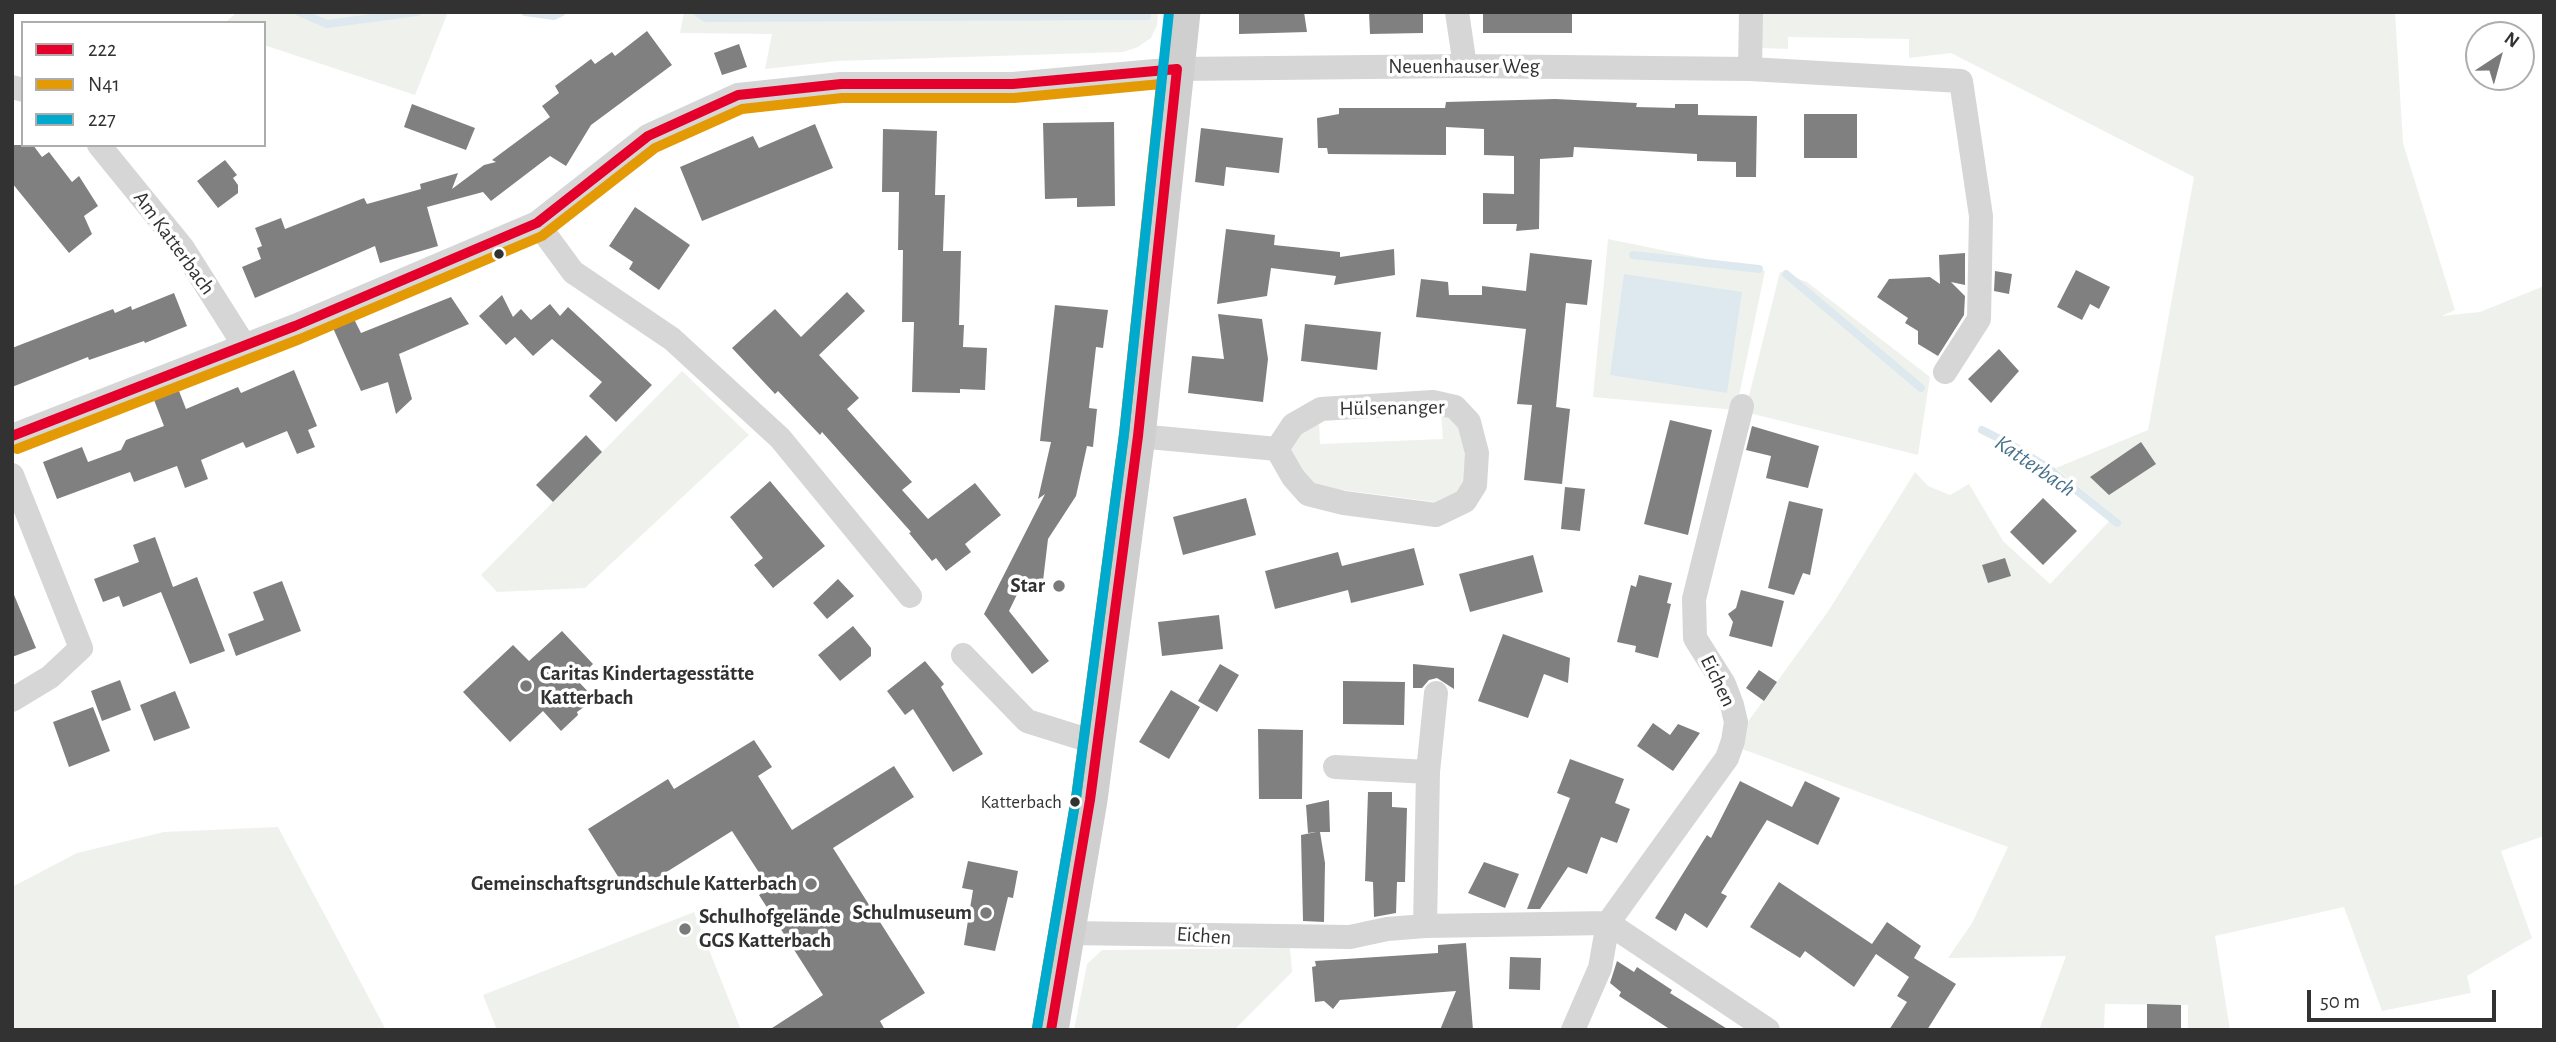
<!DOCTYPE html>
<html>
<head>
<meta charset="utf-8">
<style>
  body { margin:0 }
  #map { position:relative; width:2556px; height:1042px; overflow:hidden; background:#fff; font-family:"Alegreya Sans",sans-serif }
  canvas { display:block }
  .frame { position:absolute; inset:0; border:14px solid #323232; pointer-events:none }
  .legend { position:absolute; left:21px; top:21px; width:245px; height:126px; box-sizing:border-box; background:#fff; border:2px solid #adadad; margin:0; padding:9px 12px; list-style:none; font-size:21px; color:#323232 }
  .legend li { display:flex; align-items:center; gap:14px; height:35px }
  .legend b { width:35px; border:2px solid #adadad }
  .north { position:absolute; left:2465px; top:21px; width:70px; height:70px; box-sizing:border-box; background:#fff; border:2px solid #adadad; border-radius:50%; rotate:36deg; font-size:19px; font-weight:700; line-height:28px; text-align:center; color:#323232 }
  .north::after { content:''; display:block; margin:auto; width:24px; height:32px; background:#7a7a7a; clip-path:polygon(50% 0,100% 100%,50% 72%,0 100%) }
  .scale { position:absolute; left:2307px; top:990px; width:189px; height:32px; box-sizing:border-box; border:4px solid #323232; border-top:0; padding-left:9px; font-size:21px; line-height:24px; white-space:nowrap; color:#323232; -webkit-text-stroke:5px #fff; paint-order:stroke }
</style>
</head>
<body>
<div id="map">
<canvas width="2556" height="1042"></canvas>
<div class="frame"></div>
<ul class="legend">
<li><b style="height:9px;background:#e4002b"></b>222</li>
<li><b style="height:9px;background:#e39a05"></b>N41</li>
<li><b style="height:9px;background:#00a9ce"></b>227</li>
</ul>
<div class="north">N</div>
<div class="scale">50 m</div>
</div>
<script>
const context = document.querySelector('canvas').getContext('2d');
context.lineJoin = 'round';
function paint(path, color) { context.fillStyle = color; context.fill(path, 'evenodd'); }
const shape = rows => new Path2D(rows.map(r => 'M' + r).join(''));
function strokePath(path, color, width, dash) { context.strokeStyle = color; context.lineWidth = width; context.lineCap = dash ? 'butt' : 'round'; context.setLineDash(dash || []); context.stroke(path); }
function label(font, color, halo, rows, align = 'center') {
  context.font = font + ' "Alegreya Sans",sans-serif'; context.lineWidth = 7; context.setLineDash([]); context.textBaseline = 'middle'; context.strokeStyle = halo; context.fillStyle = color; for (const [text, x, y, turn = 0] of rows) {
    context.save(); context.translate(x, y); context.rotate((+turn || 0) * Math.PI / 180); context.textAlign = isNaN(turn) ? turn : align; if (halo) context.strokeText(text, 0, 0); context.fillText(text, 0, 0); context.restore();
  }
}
paint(shape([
  [237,12,448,12,415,95,264,45,264,23,225,23],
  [684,12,1158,12,1157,25,1151,38,1138,47,1123,52,837,61,765,69,772,34,680,33],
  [1760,12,2395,12,2403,143,2455,310,2442,316,2480,312,2544,286,2544,836,2501,851,2532,938,2467,976,2471,993,2382,1011,2344,907,2215,936,2230,1030,2188,1030,2188,1005,2105,1004,2104,1030,2039,1030,2066,956,1948,958,1972,923,2008,847,1742,749,1747,723,1829,610,1915,472,1928,486,1950,495,1969,484,2003,541,2050,584,2114,516,2056,468,2148,430,2194,177,1951,53,1909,58,1909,39,1788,37,1788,49,1760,48],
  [1608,239,1765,271,1736,410,1593,397],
  [1780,272,1807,282,1930,377,1918,455,1745,412],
  [682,371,749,435,585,588,497,592,481,575],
  [1441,414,1451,418,1462,430,1467,475,1460,491,1435,502,1313,486,1289,456,1292,440,1319,420,1320,444,1443,439],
  [278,827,386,1030,12,1030,12,887,77,853,164,832],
  [694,912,741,1030,497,1030,483,995],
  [1290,948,1292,972,1234,1030,1074,1030,1087,964,1102,950]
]), '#eff2ec');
paint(shape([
  [1624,274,1742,292,1727,393,1610,375]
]), '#dde9ef');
strokePath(shape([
  [299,12,327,24,417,12],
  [525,12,554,16,562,12],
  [697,12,705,18,1147,16],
  [1633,255,1759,269],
  [1786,274,1921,388],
  [1982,430,2010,444,2051,470,2117,523]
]), '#dde9ef', 8);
paint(shape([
  [1239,12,1304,12,1307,32,1239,34],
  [1369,12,1423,12,1423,33,1370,34],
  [1483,12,1572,12,1572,33,1483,33],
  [647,31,672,65,591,125,566,166,550,156,491,201,483,192,427,207,438,246,380,263,375,246,255,298,242,267,261,259,257,248,262,246,255,228,281,218,285,229,364,198,367,204,421,189,420,184,458,173,452,189,484,165,496,162,492,160,550,117,542,106,559,93,555,86,591,59,595,64,612,52,615,56],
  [739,44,747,67,722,75,714,53],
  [1555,99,1637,103,1636,107,1675,108,1675,104,1698,104,1698,115,1757,116,1756,177,1736,177,1736,162,1697,161,1697,154,1574,147,1573,157,1540,159,1539,229,1516,231,1517,224,1483,224,1483,193,1514,194,1514,156,1484,155,1484,129,1446,127,1446,155,1328,154,1327,148,1318,148,1317,118,1339,114,1339,108,1445,108,1446,102],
  [412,104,475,128,466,150,404,127],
  [1804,114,1857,114,1857,158,1804,158],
  [1114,122,1115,206,1077,207,1077,198,1045,199,1043,123],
  [815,124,833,168,702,221,680,167,753,136,759,148],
  [1201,128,1283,138,1279,173,1226,167,1224,186,1195,182],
  [883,129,937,131,935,195,945,195,943,251,961,251,959,325,964,325,963,347,987,348,985,390,960,389,960,393,912,392,914,322,902,322,903,250,898,250,899,192,882,192],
  [12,145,33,145,42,157,49,152,72,182,79,176,98,206,84,216,92,234,69,253,12,183],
  [225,160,237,175,233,178,238,185,238,193,218,208,197,181],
  [635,207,690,245,659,290,629,269,633,262,609,246],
  [1226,229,1275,235,1274,245,1340,252,1340,257,1394,249,1395,275,1334,285,1336,276,1271,268,1267,296,1217,304],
  [1530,253,1592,260,1587,305,1566,303,1556,407,1570,409,1562,484,1524,480,1532,405,1517,404,1526,329,1416,317,1421,279,1448,282,1449,295,1482,295,1482,286,1526,291],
  [1965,253,1965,285,1951,282,1965,296,1964,315,1938,356,1918,344,1918,331,1905,323,1908,318,1877,297,1889,279,1930,277,1940,284,1939,255],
  [2076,270,2110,287,2099,309,2090,304,2082,320,2057,307],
  [1995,271,2012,274,2009,294,1994,291],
  [847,292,865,311,819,355,859,398,847,409,912,482,902,490,928,519,975,483,1001,515,965,544,971,552,946,571,936,558,932,561,909,533,911,532,822,432,820,435,778,391,775,394,732,348,775,309,801,337],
  [174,293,187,326,145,343,144,341,89,360,88,357,12,387,12,348,113,309,115,313,131,306,132,310],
  [502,295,513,317,521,309,531,320,550,304,560,316,568,307,652,385,616,422,589,396,602,382,552,339,533,356,515,337,506,345,479,316],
  [451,297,469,324,399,354,412,399,396,414,388,382,361,391,333,328,354,319,361,333],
  [1055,305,1108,310,1103,348,1096,347,1089,408,1097,409,1093,447,1087,446,1076,496,1048,539,1043,581,1025,578,1009,611,1049,661,1032,674,984,614,1045,494,1038,499,1051,442,1040,441],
  [1218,314,1262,319,1268,359,1263,402,1188,393,1192,356,1224,359],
  [1305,324,1381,332,1377,370,1301,361],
  [1999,349,2019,371,1991,403,1968,379],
  [294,370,317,426,308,430,315,447,297,454,287,431,246,448,243,442,201,460,208,479,185,488,177,466,134,482,130,472,57,499,43,462,82,447,88,462,121,450,126,440,164,426,154,400,179,391,186,409,238,387,241,393],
  [1670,420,1712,430,1688,535,1644,524],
  [1752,426,1819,446,1808,488,1766,478,1771,456,1746,450],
  [586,435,602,452,553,502,536,485],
  [2141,442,2156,464,2109,495,2090,477],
  [770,481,825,546,773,588,754,565,763,558,730,517],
  [1565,487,1585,489,1580,531,1561,529],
  [1246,498,1256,535,1183,555,1173,517],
  [2043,498,2077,531,2043,565,2010,532],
  [1789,501,1823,509,1810,575,1803,573,1794,595,1768,588],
  [155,537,173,587,197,577,225,651,190,664,161,592,123,607,119,596,103,602,94,579,139,562,133,545],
  [1414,548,1424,585,1351,603,1348,590,1275,609,1265,571,1338,552,1342,566],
  [1533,555,1543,592,1470,612,1459,574],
  [2005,558,2011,576,1988,583,1982,565],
  [1639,575,1672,583,1667,603,1671,604,1658,658,1635,652,1636,646,1617,642,1631,585,1636,587],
  [838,579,854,596,827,619,813,603],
  [282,581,301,631,236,656,228,634,264,620,253,592],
  [12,590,36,648,12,657],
  [1741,590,1784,601,1772,647,1729,636,1733,622,1728,614,1736,608],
  [1219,615,1223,649,1162,656,1158,622],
  [853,626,871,648,871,656,840,681,818,655],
  [562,631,593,664,577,680,595,699,577,712,578,715,561,731,543,711,510,742,463,692,513,645,529,661],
  [1503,634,1570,658,1568,683,1544,674,1528,718,1478,701],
  [925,661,944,684,941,687,983,754,953,772,913,709,905,715,887,691],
  [1220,664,1239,675,1217,712,1198,701],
  [1413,664,1454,668,1454,689,1437,678,1429,680,1422,688,1413,688],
  [1759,670,1777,682,1764,701,1746,688],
  [120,680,131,710,102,721,91,691],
  [1343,681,1405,682,1404,725,1343,724],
  [1171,690,1200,707,1169,759,1139,742],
  [175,691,190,728,154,741,140,705],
  [93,707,110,751,69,767,53,722],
  [1653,723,1670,735,1678,724,1700,733,1673,771,1637,746],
  [1258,729,1303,730,1302,799,1259,799],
  [754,740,772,767,758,776,792,830,894,766,914,797,833,848,925,993,880,1021,885,1030,769,1030,823,995,759,895,769,888,732,831,641,888,636,879,624,886,588,829,668,779,674,789],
  [1570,759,1624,779,1615,803,1630,809,1617,843,1601,837,1587,874,1568,867,1540,909,1527,909,1570,798,1557,793],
  [1740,781,1792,807,1805,781,1840,798,1818,845,1767,820,1721,893,1727,896,1707,928,1685,913,1676,931,1655,918,1707,835,1711,838],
  [1368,792,1392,792,1392,807,1407,808,1405,882,1397,882,1396,913,1374,917,1373,882,1365,881],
  [1329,800,1330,832,1320,832,1325,863,1324,922,1303,921,1301,835,1316,832,1308,833,1306,805],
  [968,861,1018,871,1013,898,1008,897,995,951,964,945,973,890,962,888],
  [1484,862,1519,874,1505,908,1468,893],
  [1779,882,1872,944,1887,922,1921,946,1914,958,1956,984,1927,1030,1889,1030,1907,1002,1897,996,1909,977,1876,954,1854,987,1805,951,1800,958,1750,927],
  [1466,943,1473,1030,1440,1030,1456,991,1340,1000,1333,1009,1324,1001,1315,1002,1312,967,1316,966,1315,961,1438,953,1438,945],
  [1510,957,1541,958,1540,990,1509,989],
  [1617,961,1634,972,1637,967,1672,990,1670,993,1729,1030,1671,1030,1619,996,1621,992,1610,983],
  [2147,1004,2181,1005,2181,1030,2147,1030]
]), '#808080');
strokePath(shape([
  [1457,12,1465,66],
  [1750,69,1751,12],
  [12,87,23,90],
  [99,145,182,247,244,345],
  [537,223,573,272,672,339,780,438,910,596],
  [12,436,295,326,537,223,648,136,738,95,841,84,1013,84,1177,69,1465,66,1750,69,1961,81,1981,216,1979,319,1945,372],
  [1138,436,1277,449,1293,477,1308,494,1344,503,1436,515,1465,501,1475,485,1477,453,1469,422,1455,407,1433,402,1321,409,1293,425,1277,449],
  [12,475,81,648,50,677,12,700],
  [963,655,1027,721,1097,743],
  [1335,767,1428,772],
  [1425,926,1428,772,1436,693],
  [1066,933,1350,937,1387,929,1425,926,1608,923,1768,1030],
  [1573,1030,1600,968,1608,923,1727,758,1733,741,1736,722,1732,705,1724,684,1695,638,1694,599,1742,406]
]), '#d6d6d6', 24);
strokePath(shape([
  [1051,1030,1090,800,1138,436,1183,12]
]), '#cfcfcf', 35);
strokePath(shape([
  [12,436,295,326,537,223,648,136,738,95,841,84,1013,84,1177,69],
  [1051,1030,1090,800,1138,436,1177,69]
]), '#e4002b', 10);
strokePath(shape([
  [17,449,300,339,542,236,655,148,742,109,842,98,1014,98,1161,84,1124,434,1076,798,1037,1028]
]), '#e39a05', 10);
strokePath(shape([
  [1037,1028,1076,798,1124,434,1169,12]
]), '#00a9ce', 10);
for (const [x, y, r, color] of [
  [499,254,6,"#323232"],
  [1059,586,7,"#7a7a7a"],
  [526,686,7,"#7a7a7a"],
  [1075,802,6,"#323232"],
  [811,884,7,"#7a7a7a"],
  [986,913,7,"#7a7a7a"],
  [685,929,7,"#7a7a7a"]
]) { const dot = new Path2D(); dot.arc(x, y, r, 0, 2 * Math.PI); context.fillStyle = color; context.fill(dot); strokePath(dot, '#fff', 2.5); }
label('19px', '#323232', '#fff', [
  ["Katterbach",1062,802]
], 'right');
label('21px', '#323232', '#fff', [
  ["Neuenhauser Weg",1464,67],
  ["Am Katterbach",174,243,54],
  ["Hülsenanger",1392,408,-1],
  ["Eichen",1718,681,64],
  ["Eichen",1204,936,4]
]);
label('bold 21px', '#323232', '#fff', [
  ["Star",1045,586],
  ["Caritas Kindertagesstätte",540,674,"left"],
  ["Katterbach",540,698,"left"],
  ["Gemeinschaftsgrundschule Katterbach",797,884],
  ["Schulmuseum",972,913],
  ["Schulhofgelände",699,917,"left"],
  ["GGS Katterbach",699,941,"left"]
], 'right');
label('italic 23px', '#49728c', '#fff', [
  ["Katterbach",2035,466,34]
]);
</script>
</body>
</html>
